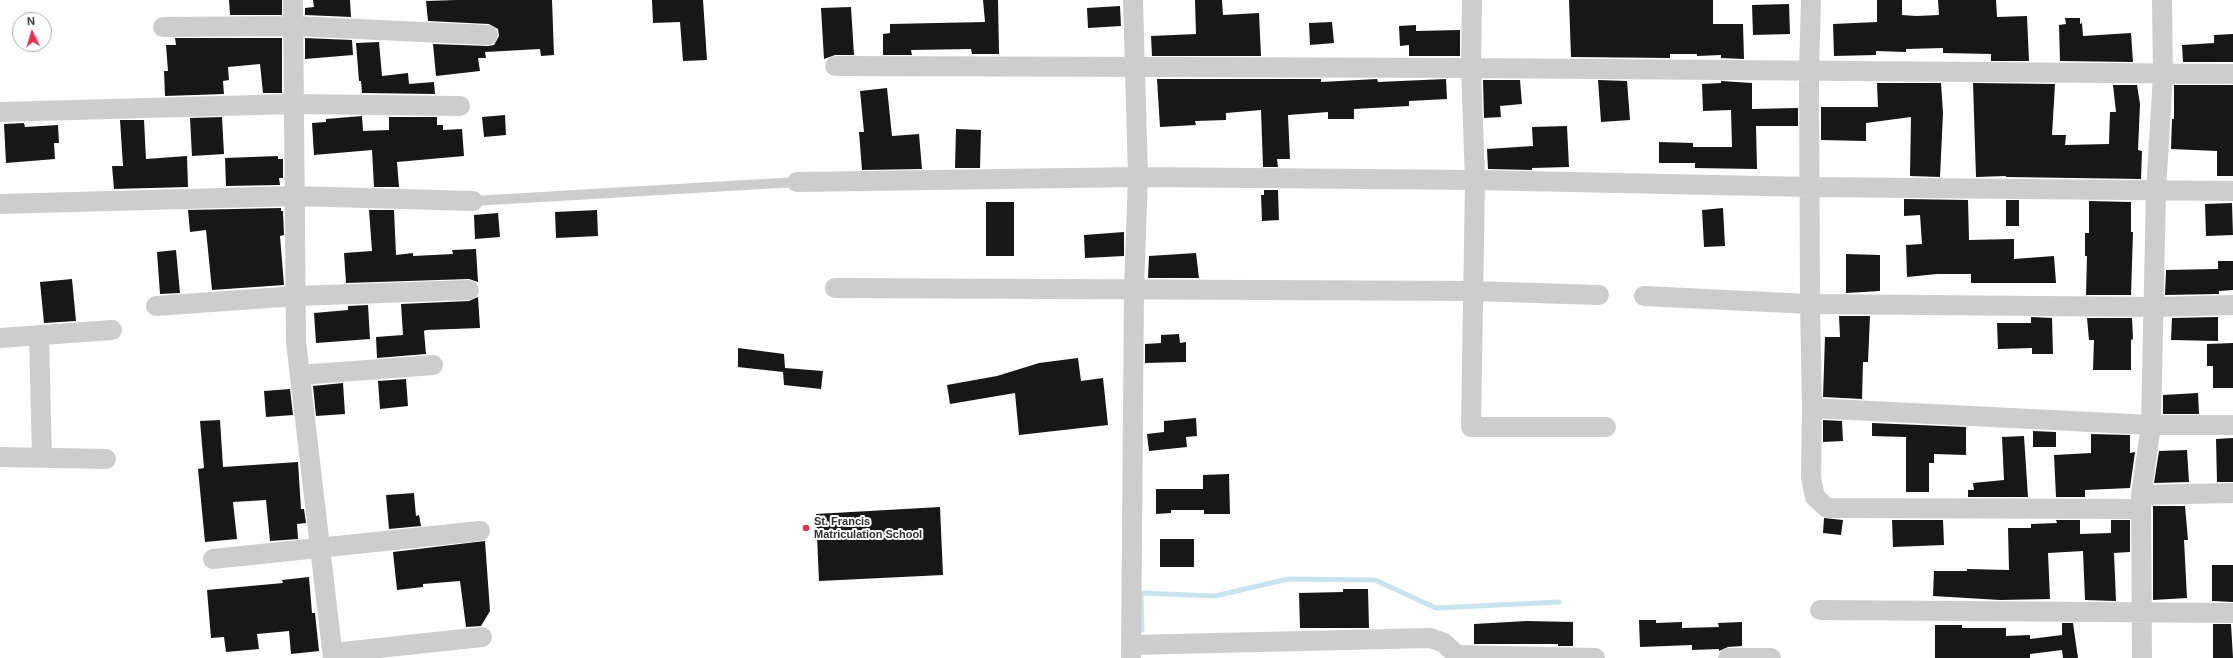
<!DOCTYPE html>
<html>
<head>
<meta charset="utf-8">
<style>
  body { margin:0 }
  #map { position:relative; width:2233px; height:658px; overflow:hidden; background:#fff; font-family:Arial,sans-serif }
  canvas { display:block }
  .north { position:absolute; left:12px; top:12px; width:40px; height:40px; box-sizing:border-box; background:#fff; border:1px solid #acacac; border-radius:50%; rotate:355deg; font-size:11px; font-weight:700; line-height:16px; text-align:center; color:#303030 }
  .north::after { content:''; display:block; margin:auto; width:14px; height:18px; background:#ee2c4f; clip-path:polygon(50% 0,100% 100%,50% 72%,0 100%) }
</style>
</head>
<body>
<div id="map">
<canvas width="2233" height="658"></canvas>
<div class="north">N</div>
</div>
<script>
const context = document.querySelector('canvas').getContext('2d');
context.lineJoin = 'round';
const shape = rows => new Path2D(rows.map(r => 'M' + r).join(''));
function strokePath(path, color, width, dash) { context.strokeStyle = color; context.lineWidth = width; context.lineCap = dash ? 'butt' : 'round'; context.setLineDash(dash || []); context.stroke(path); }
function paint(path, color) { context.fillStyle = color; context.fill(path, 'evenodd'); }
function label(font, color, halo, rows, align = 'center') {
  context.font = font + ' Arial,sans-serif'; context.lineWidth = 4; context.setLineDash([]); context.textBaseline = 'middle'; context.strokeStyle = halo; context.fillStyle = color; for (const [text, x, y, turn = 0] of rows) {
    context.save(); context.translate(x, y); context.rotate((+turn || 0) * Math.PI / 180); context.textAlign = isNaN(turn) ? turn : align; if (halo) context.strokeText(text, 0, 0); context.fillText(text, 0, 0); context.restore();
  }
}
strokePath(shape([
  [1142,630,1141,593,1215,596,1288,579,1375,580,1436,608,1559,602]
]), '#c9e4ee', 5);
paint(shape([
  [229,0,282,0,282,15,230,15],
  [313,0,350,0,351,17,305,15,305,8,314,7],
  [456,0,552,0,554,55,541,56,540,49,485,52,486,58,478,58,480,71,436,76,433,44,488,46,494,45,499,36,498,29,489,24,428,21,426,1],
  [652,0,703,0,707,60,683,61,680,22,653,23],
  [983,0,998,0,999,54,972,54,971,49,911,50,912,55,883,55,883,34,890,33,890,24,985,22],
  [1195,0,1222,0,1223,15,1259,13,1261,56,1152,56,1151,36,1196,34],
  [1569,0,1713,0,1713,24,1743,24,1744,59,1721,58,1721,55,1697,56,1697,54,1670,54,1670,58,1571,57],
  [1877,0,1902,0,1902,15,1916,16,1939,15,1938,0,1996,0,1997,17,2027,16,2029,61,1991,61,1991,54,1943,53,1943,48,1906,49,1906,52,1876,51,1876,55,1834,56,1833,24,1877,22],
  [1789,4,1790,34,1753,35,1752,5],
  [1120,6,1121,26,1088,28,1087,8],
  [851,7,854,55,835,55,824,59,821,8],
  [2065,18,2080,18,2080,24,2082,23,2083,36,2131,33,2133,62,2060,61,2059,25,2066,24],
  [1332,22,1334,43,1310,45,1309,23],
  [1416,25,1416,31,1460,30,1460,56,1409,56,1409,45,1400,46,1399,26],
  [2233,34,2233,62,2183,62,2182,45,2214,43,2214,35],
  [175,38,282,38,282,93,263,93,260,64,228,67,229,80,223,81,224,94,165,96,164,71,168,71,166,45,176,45],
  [305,38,352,40,353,55,305,59],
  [379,42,382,76,408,73,409,84,434,82,435,94,362,93,361,81,359,81,356,43],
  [1157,79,1321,79,1321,82,1377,79,1378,82,1446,79,1447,99,1409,101,1409,106,1354,109,1354,119,1328,119,1328,112,1288,115,1290,159,1277,159,1278,167,1263,167,1261,110,1226,113,1226,120,1195,121,1196,125,1160,127],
  [1483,80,1520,80,1522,104,1500,106,1501,117,1484,118],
  [1598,80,1627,81,1630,120,1601,122],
  [1721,81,1752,83,1752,109,1798,108,1798,126,1756,126,1757,169,1695,168,1695,163,1659,163,1659,142,1693,143,1693,147,1732,147,1731,110,1703,111,1702,84,1721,83],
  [1877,83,1941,83,1943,113,1940,177,1910,176,1911,117,1866,123,1866,141,1821,140,1821,107,1878,107],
  [1973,83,2055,84,2052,135,2066,135,2065,145,2109,144,2110,112,2116,112,2113,85,2137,85,2140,104,2138,150,2142,151,2141,179,2006,177,2006,176,1976,177],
  [2174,85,2233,85,2233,176,2217,176,2217,151,2171,149,2172,119,2174,119],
  [887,88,892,136,919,134,922,169,862,170,859,132,864,132,860,91],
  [505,115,506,135,484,137,482,117],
  [362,116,363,131,389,130,389,117,437,117,437,125,443,125,443,130,462,129,464,156,397,162,399,187,374,187,372,150,314,155,312,123,326,122,326,119],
  [222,117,224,154,192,156,190,118],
  [120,120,144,120,146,159,187,156,188,187,114,189,112,166,123,166],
  [24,123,25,127,58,125,59,143,54,143,55,159,6,163,4,124],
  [1567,126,1569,167,1532,168,1532,170,1488,169,1487,149,1533,146,1532,127],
  [956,129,981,130,980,168,955,168],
  [278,156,278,159,283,159,283,178,279,178,280,185,226,186,225,158],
  [1264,190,1278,190,1279,220,1262,221,1261,195,1264,195],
  [1904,199,1968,200,1969,240,2014,239,2014,259,2054,256,2056,283,1971,283,1971,274,1937,274,1907,277,1906,245,1922,244,1920,215,1904,216],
  [2006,200,2019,200,2019,226,2006,226],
  [2089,201,2131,202,2131,232,2133,232,2131,295,2086,295,2087,256,2085,256,2085,233,2089,233],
  [986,202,1014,202,1014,256,986,256],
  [2232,203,2233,235,2206,236,2205,204],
  [281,208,281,211,283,211,284,235,280,236,284,285,212,290,206,230,190,232,188,210],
  [1723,208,1725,246,1704,247,1702,210],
  [369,210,394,210,396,255,413,253,413,256,453,254,452,250,476,249,478,282,469,279,346,283,344,253,372,251],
  [597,210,598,236,556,238,555,212],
  [498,213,500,237,475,239,474,215],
  [1124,232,1124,256,1085,258,1084,235],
  [176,250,180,293,160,294,157,252],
  [1196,253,1199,278,1148,278,1149,256],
  [1846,254,1880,255,1880,291,1846,293],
  [2218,261,2233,261,2233,290,2219,291,2219,294,2165,295,2166,270,2218,269],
  [72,279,76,321,44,323,40,282],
  [478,297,480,328,426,330,424,331,426,354,377,358,376,337,403,335,401,304,469,301],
  [368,305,370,339,316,343,314,313,348,310,348,306],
  [1839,316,1870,316,1868,362,1863,362,1862,399,1823,397,1825,337,1840,337],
  [2031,317,2052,318,2053,354,2032,354,2032,348,1998,349,1997,323,2031,323],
  [2218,317,2218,341,2171,340,2172,318],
  [2087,318,2132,318,2133,339,2131,340,2131,370,2093,370,2094,340,2089,340],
  [1179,334,1180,343,1186,342,1186,362,1145,363,1145,344,1161,343,1161,335],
  [2233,343,2233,388,2213,388,2213,366,2207,366,2207,344],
  [738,348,784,354,785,368,823,371,821,389,784,385,783,372,738,367],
  [1078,358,1081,381,1103,378,1108,425,1019,435,1015,393,950,404,947,385,997,376,1039,363],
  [406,379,408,406,380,409,378,381],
  [343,383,345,414,316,416,313,386],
  [290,389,293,415,266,417,264,391],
  [2198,393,2199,414,2163,414,2163,395],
  [1196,418,1197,436,1186,437,1187,447,1149,451,1147,434,1164,432,1164,421],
  [220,420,223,467,298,462,301,509,304,509,306,523,297,524,298,539,270,541,266,500,233,502,237,539,205,542,198,469,204,468,200,421],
  [1823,420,1842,421,1843,441,1823,442],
  [1872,423,1966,427,1966,455,1934,454,1934,463,1929,463,1929,492,1906,492,1906,437,1872,436],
  [2033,431,2056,432,2056,447,2033,447],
  [2091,434,2130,435,2130,453,2135,452,2130,488,2085,490,2085,497,2056,497,2054,455,2091,453],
  [2024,436,2028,497,1968,497,1968,490,1974,490,1973,483,2004,480,2002,437],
  [2233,438,2233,482,2217,482,2216,439],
  [2187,450,2189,482,2154,483,2159,451],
  [1229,474,1230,514,1204,514,1204,510,1171,510,1171,513,1156,514,1156,489,1203,489,1203,475],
  [414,493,416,516,419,515,421,526,389,529,386,495],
  [2153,506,2185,506,2188,540,2184,540,2187,598,2153,600],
  [940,507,943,575,819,581,816,514],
  [1824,518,1843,520,1841,535,1823,533],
  [1892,520,1943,520,1944,545,1893,547],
  [2056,520,2080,520,2080,534,2111,533,2111,520,2130,520,2130,552,2114,553,2116,601,2085,600,2083,551,2048,553,2050,599,2000,600,1933,596,1934,571,1967,571,1967,569,2009,570,2008,528,2031,528,2031,524,2057,523],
  [1160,539,1194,539,1194,567,1160,567],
  [485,541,490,611,481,626,466,627,460,581,423,584,423,587,397,590,393,552],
  [2212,565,2233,565,2233,602,2212,601],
  [309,577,312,613,315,613,319,651,291,654,289,631,257,634,259,649,226,652,224,637,211,638,207,590,283,583,282,580],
  [1343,589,1368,589,1369,628,1300,628,1299,593,1343,592],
  [1639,620,1656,620,1656,623,1682,622,1682,628,1719,627,1718,623,1742,622,1742,646,1728,647,1719,651,1719,649,1692,650,1692,645,1640,647],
  [1527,621,1573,622,1573,646,1558,646,1558,644,1474,644,1474,624],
  [2062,623,2073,623,2078,658,2063,658,2062,650,2030,654,2030,658,1935,658,1935,625,1962,625,1962,628,2006,628,2006,636,2030,635,2030,639,2062,635],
  [2213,624,2231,624,2233,658,2213,658]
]), '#171717');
strokePath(shape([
  [473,201,797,182]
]), '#cdcdcd', 10);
strokePath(shape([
  [293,0,296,342,333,658],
  [1472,0,1471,68,2233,74],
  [1811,0,1809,71,1810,304,2155,307,2233,305],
  [163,27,293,26,488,35],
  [835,66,1471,68,1475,180,1471,427,1606,427],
  [0,112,293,104,460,106],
  [797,182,1138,177,1475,180,1810,187,2233,191],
  [0,204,295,196,473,201],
  [835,288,1473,291,1599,295],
  [1644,296,1810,304,1812,408,2151,425,2233,425],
  [156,306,296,296,469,290],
  [39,335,42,458],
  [0,338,112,330],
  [300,375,433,365],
  [1812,408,1811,478,1815,497,1827,508,2141,509],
  [0,457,106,459],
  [2141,495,2233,493],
  [213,559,480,531],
  [1820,610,2233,613],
  [1131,645,1431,638,1444,643,1457,655,1595,658],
  [333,653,482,637],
  [1131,658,1134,289,1138,177,1133,0],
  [1728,658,1771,658],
  [2142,658,2141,495,2151,425,2156,191,2163,75,2162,0]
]), '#cdcdcd', 20);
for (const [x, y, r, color] of [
  [806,528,4,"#ee2c4f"]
]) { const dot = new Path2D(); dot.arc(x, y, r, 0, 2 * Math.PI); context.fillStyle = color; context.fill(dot); strokePath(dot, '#fff', 1.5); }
label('bold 11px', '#303030', '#fff', [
  ["St. Francis",814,522],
  ["Matriculation School",814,535]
], 'left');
</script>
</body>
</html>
